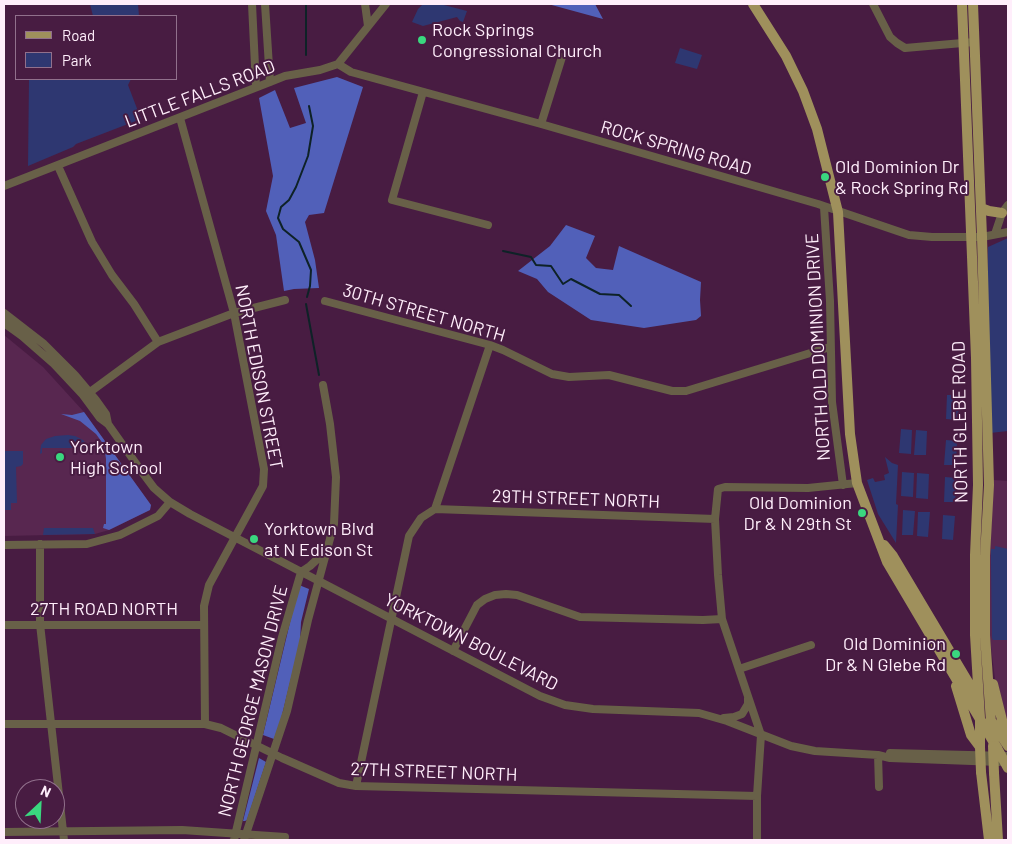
<!DOCTYPE html>
<html>
<head>
<meta charset="utf-8">
<style>
  body { margin:0 }
  #map { position:relative; width:1012px; height:844px; overflow:hidden; background:#481c42; font-family:Barlow,sans-serif }
  canvas { display:block }
  .frame { position:absolute; inset:0; border:5px solid #ffeefb; pointer-events:none }
  .legend { position:absolute; left:15px; top:15px; width:162px; height:65px; box-sizing:border-box; background:#481c42; border:1px solid #91708c; margin:0; padding:6px 9px; list-style:none; font-size:15px; color:#ffeefb }
  .legend li { display:flex; align-items:center; gap:10px; height:25px }
  .legend b { width:25px; border:1px solid #91708c }
  .north { position:absolute; left:15px; top:779px; width:50px; height:50px; box-sizing:border-box; background:#481c42; border:1px solid #91708c; border-radius:50%; rotate:25deg; font-size:14px; font-weight:700; line-height:20px; text-align:center; color:#ffeefb }
  .north::after { content:''; display:block; margin:auto; width:18px; height:22px; background:#3ad77f; clip-path:polygon(50% 0,100% 100%,50% 72%,0 100%) }
</style>
</head>
<body>
<div id="map">
<canvas width="1012" height="844"></canvas>
<div class="frame"></div>
<ul class="legend">
<li><b style="height:6px;background:#9f905c"></b>Road</li>
<li><b style="height:14px;background:#2e3771"></b>Park</li>
</ul>
<div class="north">N</div>
</div>
<script>
const context = document.querySelector('canvas').getContext('2d');
context.lineJoin = 'round';
function paint(path, color) { context.fillStyle = color; context.fill(path, 'evenodd'); }
const shape = rows => new Path2D(rows.map(r => 'M' + r).join(''));
function strokePath(path, color, width, dash) { context.strokeStyle = color; context.lineWidth = width; context.lineCap = dash ? 'butt' : 'round'; context.setLineDash(dash || []); context.stroke(path); }
function label(font, color, halo, rows, align = 'center') {
  context.font = font + ' Barlow,sans-serif'; context.lineWidth = 4; context.setLineDash([]); context.textBaseline = 'middle'; context.strokeStyle = halo; context.fillStyle = color; for (const [text, x, y, turn = 0] of rows) {
    context.save(); context.translate(x, y); context.rotate((+turn || 0) * Math.PI / 180); context.textAlign = isNaN(turn) ? turn : align; if (halo) context.strokeText(text, 0, 0); context.fillText(text, 0, 0); context.restore();
  }
}
paint(shape([
  [4,335,43,367,84,412,151,505,150,510,109,530,95,534,4,536],
  [993,480,1008,481,1008,731,996,687,989,631,989,576]
]), '#582750');
paint(shape([
  [90,4,138,4,139,16,93,16],
  [423,4,440,4,467,11,463,22,460,21,457,17,423,26,412,22,418,9],
  [680,48,702,55,697,69,675,63],
  [29,79,131,79,128,85,141,119,76,144,73,147,28,166],
  [1008,238,1008,431,990,433,987,296,988,247],
  [947,395,959,395,958,420,946,419],
  [901,429,912,430,911,454,899,453],
  [916,430,927,431,926,455,914,455],
  [68,435,75,436,83,440,92,450,93,453,89,453,88,448,42,448,42,453,40,454,41,445,46,439,55,436],
  [946,440,957,441,956,465,944,465],
  [4,451,23,451,23,464,21,466,16,467,17,503,11,503,11,510,4,510],
  [885,457,892,463,898,465,896,504,898,505,896,543,878,514,867,480,873,478,875,482,885,480,884,475,889,473],
  [902,472,914,473,913,497,901,496],
  [917,473,929,474,928,499,916,498],
  [945,477,957,478,955,502,944,502],
  [903,510,915,511,913,535,902,535],
  [918,512,930,512,928,537,917,536],
  [943,515,955,516,953,540,942,539],
  [44,528,93,528,95,534,43,535],
  [995,546,1008,549,1008,640,993,640,992,638,991,564,991,549,995,549]
]), '#2e3771');
paint(shape([
  [548,4,595,4,603,19],
  [337,77,363,87,324,213,309,215,305,222,315,260,319,288,294,289,284,291,276,235,266,211,273,176,259,98,275,90,290,128,306,123,294,88],
  [566,225,595,236,586,258,596,268,613,270,619,246,701,282,700,300,701,316,696,320,644,328,591,320,548,292,537,279,518,271,550,246],
  [84,412,151,505,150,510,109,530,103,528,104,524,106,524,106,459,104,445,96,434,80,421,61,414,72,415],
  [299,585,309,589,301,622,300,642,281,719,274,739,263,735],
  [259,758,266,762,247,820,245,821,243,821]
]), '#5160b9');
strokePath(shape([
  [306,55,306,4],
  [503,251,531,257,536,265,551,266,563,284,571,279,600,294,619,295,631,306],
  [307,297,310,286,311,270,299,242,283,229,278,218,281,207,289,200,296,187,308,156,313,126,309,106],
  [306,304,319,375]
]), '#0e2227', 2);
strokePath(shape([
  [252,4,256,87],
  [265,4,270,82],
  [365,4,368,26],
  [873,4,890,37,897,43,905,48,974,42],
  [338,64,351,72,541,124,818,204,909,235,932,237,982,237,1008,232],
  [423,92,392,200,488,225],
  [180,118,234,313,264,469,263,486,209,585,204,606,205,724],
  [541,124,562,57],
  [58,166,92,242,112,275,134,304,158,342],
  [4,186,270,82,285,76,320,70,338,64,386,4],
  [824,207,830,301,832,402,843,485],
  [995,234,1002,213,1008,205],
  [325,301,490,345,503,350,552,374,569,377,609,375,672,391,686,391,830,347],
  [4,313,44,344,75,375,96,400,106,414,108,424,142,472,154,488,170,502,190,514,540,696,565,705,593,709,699,713,727,721,791,746,815,751,878,755,890,758,999,762],
  [4,323,22,336,54,364,83,395,100,418,108,424],
  [90,392,158,342,234,313,285,300],
  [435,509,715,519],
  [40,544,40,624,64,840],
  [4,545,87,544,120,535,158,516,170,502],
  [4,625,204,625],
  [453,651,477,605,485,599,495,595,506,594,517,595,580,617,703,620,722,619],
  [739,669,811,645],
  [724,718,734,717,742,714,748,704,748,698],
  [4,724,205,724,221,728,282,758,339,783,356,786,757,796],
  [890,753,1008,756],
  [878,755,879,787],
  [356,786,409,536,421,518,435,509,490,345],
  [4,832,182,830,285,837],
  [234,840,282,637,301,572,310,566,326,551],
  [244,840,287,711,308,620,334,524,336,477,330,424,323,385],
  [757,840,757,796,761,735,722,619,718,575,715,519,718,489,725,487,808,488,857,483]
]), '#686048', 8);
strokePath(shape([
  [753,4,786,56,803,91,817,129,838,212,850,434,857,483,887,562,997,748],
  [962,4,976,358,978,485,975,555,975,635,980,718,980,747],
  [973,4,982,237,989,485,985,556,985,635,992,737],
  [981,208,989,211,1002,213],
  [884,545,893,556,977,697],
  [993,684,1007,740],
  [956,686,971,735,980,747],
  [992,722,1008,746],
  [981,772,989,840],
  [994,773,998,840]
]), '#9f905c', 10);
strokePath(shape([
  [993,746,994,773],
  [980,747,981,772],
  [997,748,1008,768]
]), '#9f905c', 10);
for (const [x, y, r, color] of [
  [422,40,5,"#3ad77f"],
  [825,177,5,"#3ad77f"],
  [60,457,5,"#3ad77f"],
  [862,513,5,"#3ad77f"],
  [254,539,5,"#3ad77f"],
  [956,654,5,"#3ad77f"]
]) { const dot = new Path2D(); dot.arc(x, y, r, 0, 2 * Math.PI); context.fillStyle = color; context.fill(dot); strokePath(dot, '#481c42', 2); }
label('18px', '#ffeefb', '#481c42', [
  ["Rock Springs",432,30],
  ["Congressional Church",432,51],
  ["Old Dominion Dr",835,167],
  ["& Rock Spring Rd",835,188],
  ["Yorktown",70,447],
  ["High School",70,468],
  ["Old Dominion",852,503,"right"],
  ["Dr & N 29th St",852,524,"right"],
  ["Yorktown Blvd",264,529],
  ["at N Edison St",264,550],
  ["Old Dominion",946,644,"right"],
  ["Dr & N Glebe Rd",946,665,"right"]
], 'left');
label('18px', '#ffeefb', '#481c42', [
  ["LITTLE FALLS ROAD",200,94,-21],
  ["ROCK SPRING ROAD",676,148,16],
  ["30TH STREET NORTH",424,313,16],
  ["NORTH OLD DOMINION DRIVE",818,347,-93],
  ["NORTH EDISON STREET",259,377,79],
  ["NORTH GLEBE ROAD",960,422,-91],
  ["29TH STREET NORTH",576,499,2],
  ["27TH ROAD NORTH",104,609],
  ["YORKTOWN BOULEVARD",471,642,27],
  ["NORTH GEORGE MASON DRIVE",253,701,-76],
  ["27TH STREET NORTH",434,772,2]
]);
</script>
</body>
</html>
